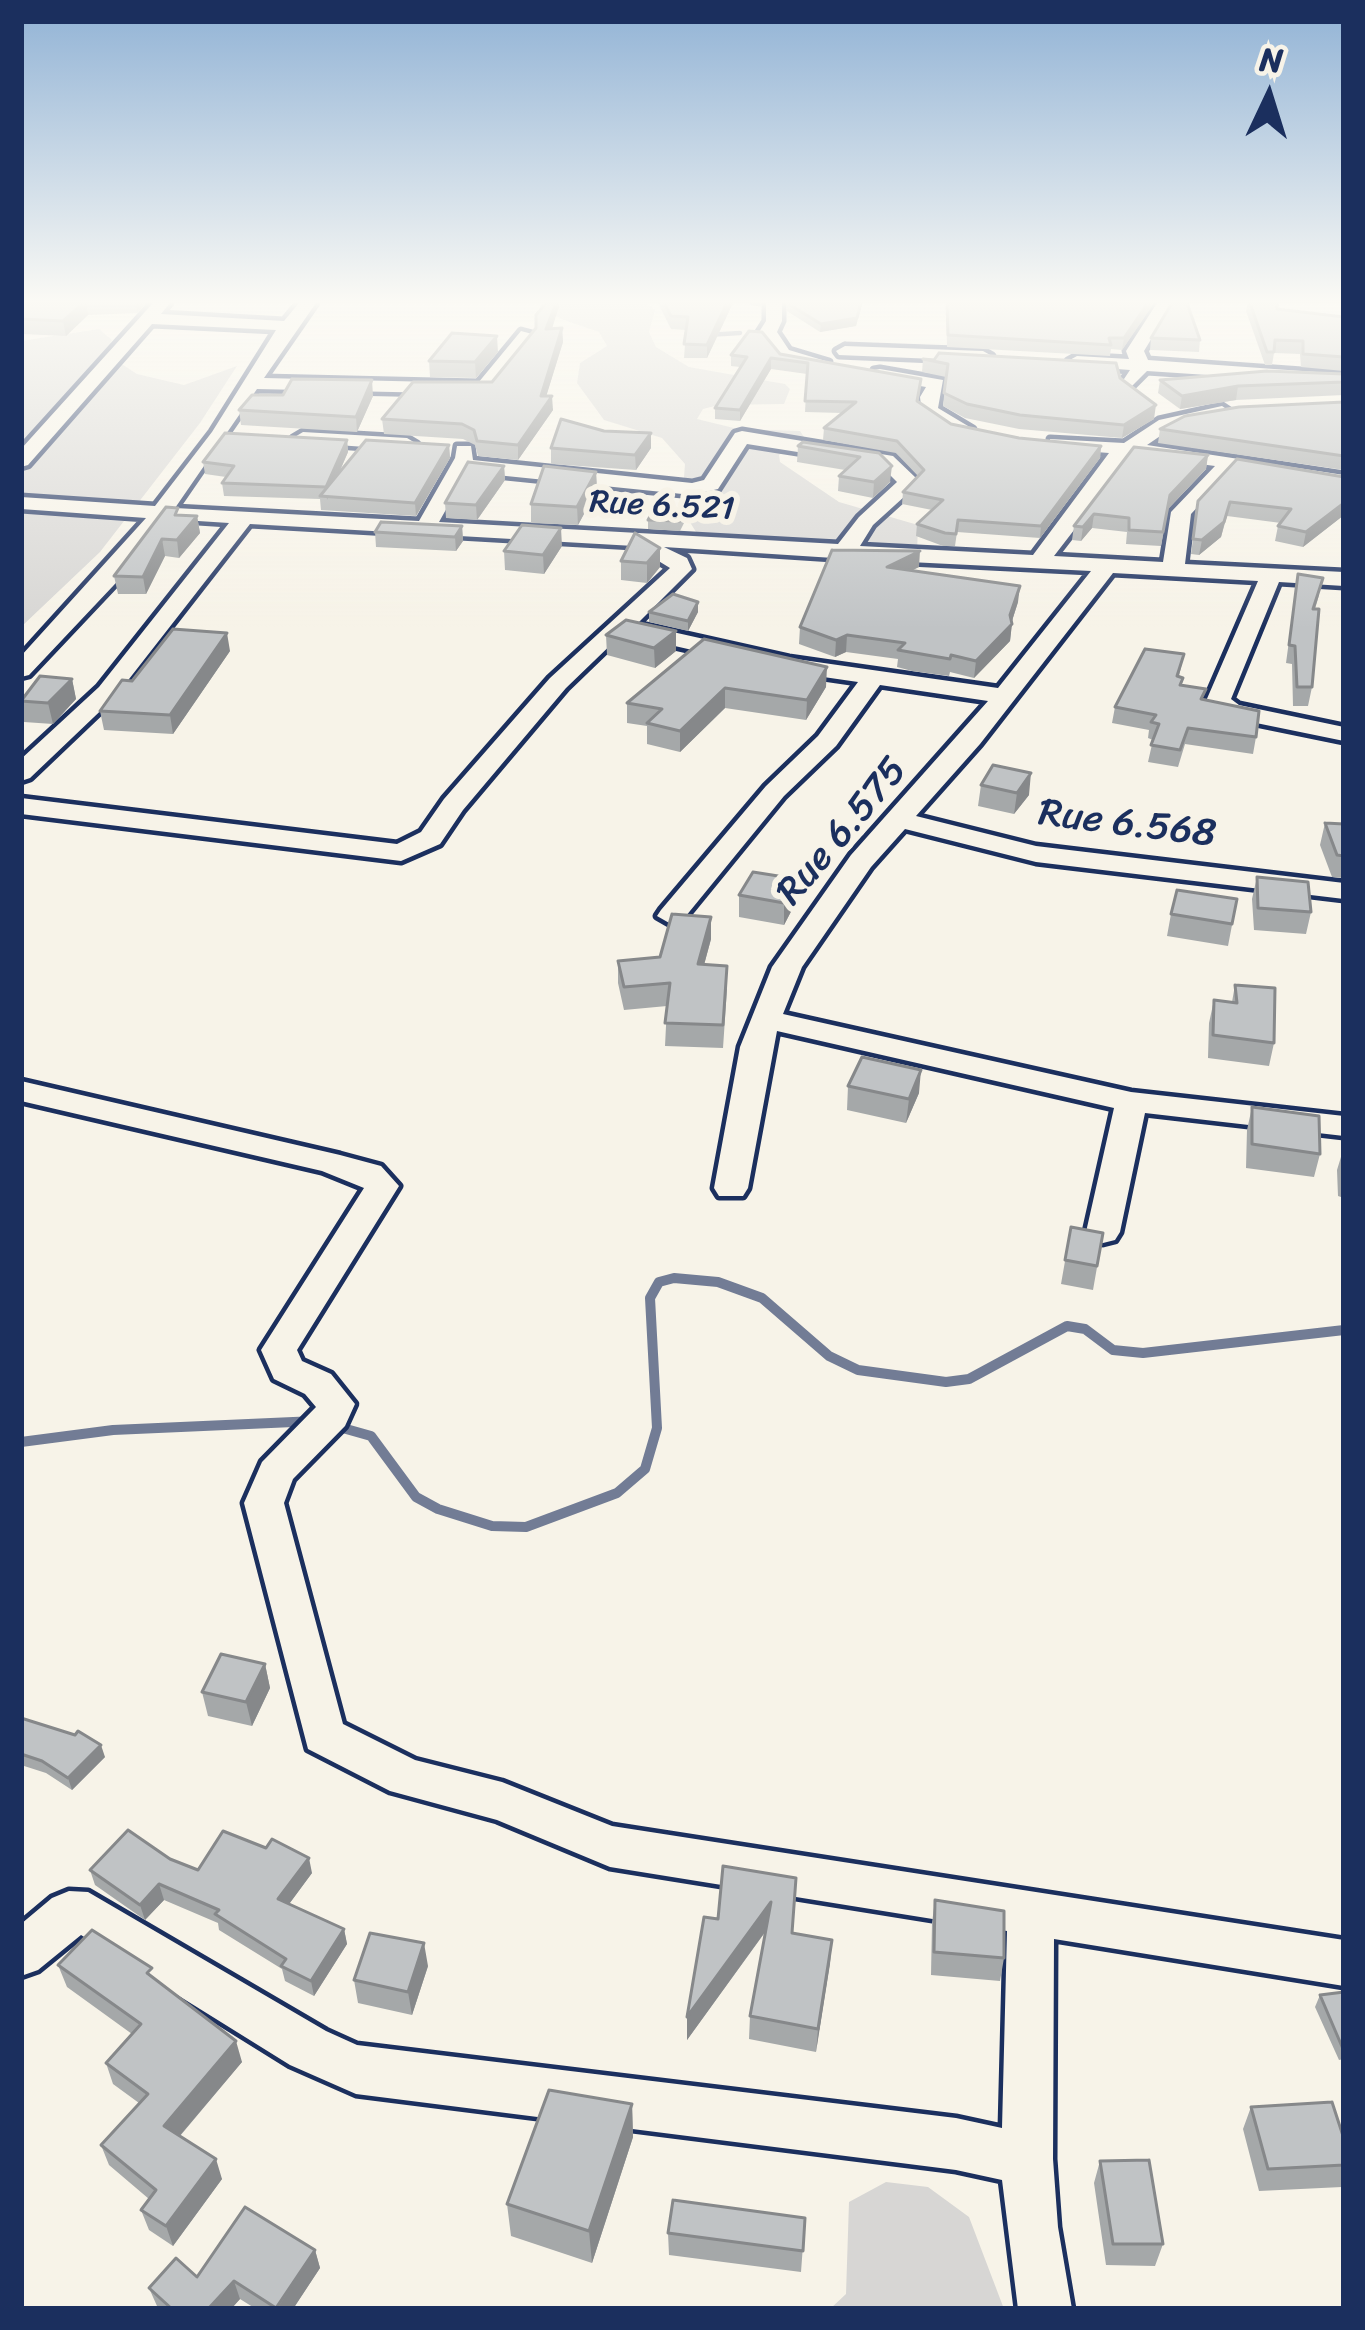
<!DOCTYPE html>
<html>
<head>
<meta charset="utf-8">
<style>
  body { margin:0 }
  #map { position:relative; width:1365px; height:2330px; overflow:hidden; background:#f7f3e8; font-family:Sriracha,sans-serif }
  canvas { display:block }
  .frame { position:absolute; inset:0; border:24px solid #1b2f5e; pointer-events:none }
  .north { position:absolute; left:1209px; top:36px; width:120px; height:120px; -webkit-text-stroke:9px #f7f3e8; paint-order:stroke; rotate:4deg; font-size:33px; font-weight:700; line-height:48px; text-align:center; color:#1b2f5e }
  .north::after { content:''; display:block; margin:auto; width:42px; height:54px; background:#1b2f5e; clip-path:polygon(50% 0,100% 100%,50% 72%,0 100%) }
</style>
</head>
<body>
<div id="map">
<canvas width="1365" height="2330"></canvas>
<div class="frame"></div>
<div class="north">N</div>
</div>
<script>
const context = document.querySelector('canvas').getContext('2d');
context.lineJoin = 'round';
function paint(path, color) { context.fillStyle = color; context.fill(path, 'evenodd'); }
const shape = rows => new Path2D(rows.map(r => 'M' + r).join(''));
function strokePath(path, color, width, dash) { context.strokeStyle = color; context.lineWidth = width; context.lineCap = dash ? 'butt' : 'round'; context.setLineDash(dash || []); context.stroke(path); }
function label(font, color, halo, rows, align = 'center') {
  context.font = font + ' Sriracha,sans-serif'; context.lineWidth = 12; context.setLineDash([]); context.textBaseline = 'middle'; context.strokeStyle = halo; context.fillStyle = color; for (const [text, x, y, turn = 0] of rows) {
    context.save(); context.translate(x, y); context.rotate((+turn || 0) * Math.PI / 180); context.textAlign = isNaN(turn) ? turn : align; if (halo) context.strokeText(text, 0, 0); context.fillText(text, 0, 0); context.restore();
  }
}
paint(shape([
  [539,303,647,303,655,310,649,332,656,347,689,367,785,384,790,389,784,404,719,405,703,409,697,419,738,429,800,431,804,437,779,455,780,462,839,502,918,525,917,552,758,543,696,532,688,519,695,501,684,477,685,464,662,438,604,420,577,383,580,363,607,346,599,332,561,319],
  [99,329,112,340,109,351,117,361,137,374,184,385,237,366,200,423,100,552,21,627,21,341],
  [886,2182,928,2187,969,2217,1004,2309,830,2309,846,2294,849,2202]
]), '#d7d6d4');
strokePath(shape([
  [752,303,760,304],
  [706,335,740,333]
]), '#727c95', 4.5);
strokePath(shape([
  [332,1425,371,1436,416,1497,438,1509,492,1526,526,1527,617,1493,645,1469,657,1428,650,1298,659,1282,674,1278,718,1282,762,1298,829,1356,858,1370,946,1382,969,1379,1067,1326,1085,1329,1113,1350,1143,1353,1344,1330],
  [21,1442,113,1430,316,1421]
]), '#727c95', 10);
const street = shape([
  [153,303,170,303,161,314,284,321,299,303,316,303,264,378,478,383,521,331,536,335,489,393,483,394,257,389,175,508,419,521,455,458,457,446,471,446,473,460,692,483,704,480,735,433,742,431,893,456,916,478,916,486,873,525,860,546,1033,555,1109,453,1057,449,1050,447,1050,439,1124,443,1159,420,1222,406,1231,412,1229,416,1172,428,1147,445,1344,475,1344,487,1233,469,1191,514,1185,564,1344,572,1344,586,1279,582,1231,699,1239,705,1344,727,1344,741,1222,716,1206,701,1258,581,1113,573,980,744,916,816,1036,846,1344,883,1344,899,1036,862,905,829,871,867,802,967,783,1014,1131,1092,1344,1116,1344,1136,1145,1113,1120,1232,1115,1240,1103,1243,1091,1240,1086,1232,1114,1108,777,1031,748,1188,743,1196,719,1196,714,1188,740,1047,772,967,851,855,988,701,880,685,836,746,784,796,681,922,671,924,657,916,661,910,766,786,818,736,858,682,789,672,622,634,566,688,463,810,440,844,401,861,21,814,21,798,397,844,421,832,444,799,550,678,670,568,634,546,250,524,115,697,30,778,21,781,21,759,99,687,229,523,167,519,130,568,29,675,21,677,21,656,146,518,21,509,21,497,155,506,212,432,276,330,152,324,28,465,21,467,21,449,153,303],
  [747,444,880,465,897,482,859,517,838,544,439,522,467,472,692,495,718,489,747,444],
  [1132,455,1215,466,1171,512,1163,562,1054,556,1132,455],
  [664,547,849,559,1091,571,998,688,789,658,637,624,692,569,687,558,664,547],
  [766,303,782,303,782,321,777,332,789,350,829,362,829,370,777,358,759,332,766,321,766,303],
  [1157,303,1173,303,1144,351,1148,360,1344,374,1344,384,1147,371,1131,387,1122,382,1130,370,1077,366,1068,361,1077,356,1129,359,1126,351,1157,303],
  [845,346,983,351,992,356,983,361,839,355,836,351,845,346],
  [880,369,943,380,938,408,973,429,957,433,922,415,920,397,926,387,874,378,874,370,880,369],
  [303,432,407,438,417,444,407,450,296,442,293,438,303,432],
  [21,1081,340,1155,381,1166,399,1186,297,1350,302,1361,331,1374,355,1404,345,1426,293,1479,284,1503,343,1724,415,1760,502,1782,612,1826,1344,1940,1344,1986,1054,1939,1053,2159,1058,2227,1072,2309,1018,2309,1002,2180,956,2170,356,2094,290,2065,81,1935,38,1970,21,1976,21,1924,52,1898,69,1891,88,1892,326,2031,357,2045,956,2118,1002,2128,1007,1931,610,1867,497,1820,390,1791,308,1749,244,1503,262,1462,316,1407,305,1394,274,1379,261,1350,364,1188,322,1171,21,1101,21,1081]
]);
strokePath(street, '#1b2f5e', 9);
paint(street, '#f7f3e8');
paint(shape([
  [21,303,147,303,137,313,88,315,66,336,21,334],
  [546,303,559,303,552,329,562,328,563,342,546,396,553,410,518,460,478,456,475,445,463,439,384,434,382,419,492,382,536,328],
  [658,303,733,303,707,358,684,358,686,330,671,329],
  [786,303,862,303,856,326,820,332,787,311],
  [946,303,1154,303,1122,350,1111,349,1110,356,947,347],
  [1248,303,1277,303,1277,309,1344,317,1344,371,1301,367,1300,354,1274,353,1272,365,1265,365,1246,311],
  [1151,338,1200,340,1199,352,1150,350],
  [498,352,476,378,430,377,429,361],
  [780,354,920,391,918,402,951,424,1019,438,1101,446,1100,458,1040,538,957,532,955,546,943,546,916,536,917,524,932,510,902,504,903,492,918,476,896,453,823,440,824,428,842,413,805,412,807,374,771,369,740,421,715,419,715,408,740,367,731,366,731,355],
  [923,359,1120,378,1154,419,1122,438,1019,429,965,418,943,406,946,377,922,372],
  [1344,374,1344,395,1236,400,1180,409,1158,393,1160,380],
  [373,396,357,432,241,425,239,410],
  [1344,402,1344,470,1158,443,1160,429],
  [604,431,651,433,651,448,636,470,551,464,551,448],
  [347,440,348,452,339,473,449,445,450,458,416,516,321,510,320,499,224,496,222,483,226,477,205,474,203,462],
  [798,446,879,453,890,482,873,498,838,491,839,476,845,470,797,462],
  [1134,447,1208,455,1206,469,1168,509,1161,546,1126,544,1127,532,1092,528,1081,541,1072,540,1074,526],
  [504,466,505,480,477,520,446,518,445,503],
  [596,472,597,490,578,525,531,523,531,504],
  [1344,477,1344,515,1303,547,1275,541,1278,526,1281,523,1227,516,1221,537,1199,555,1191,554,1198,501],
  [653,511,684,523,680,531,648,529,648,520],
  [180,515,197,516,200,533,179,558,165,556,146,594,118,594,114,576],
  [462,526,463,541,456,551,376,547,375,532],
  [635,533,660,567,647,583,621,580,621,561],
  [562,546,544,574,505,570,504,551],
  [832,550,919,567,911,571,1018,602,1012,621,1010,641,974,678,950,672,949,676,912,671,897,667,898,659,846,652,835,657,799,644,800,627],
  [1298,574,1319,595,1315,609,1312,687,1308,706,1293,706,1292,664,1286,663],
  [649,612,698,612,688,631,649,622],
  [606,635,676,651,655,668,607,655],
  [704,639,826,687,806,720,725,708,680,752,647,744,647,726,627,723,627,703],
  [230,651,173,734,104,730,100,711,132,681],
  [1184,654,1179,676,1183,678,1182,685,1256,737,1253,754,1185,744,1178,767,1148,762,1153,740,1148,738,1149,730,1112,723,1115,707],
  [72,679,76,699,53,724,24,722,21,699],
  [981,785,1029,795,1014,814,978,806],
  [1325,823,1344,824,1344,878,1332,877,1320,845],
  [1257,877,1311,912,1306,934,1254,930,1252,899],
  [739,895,796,902,784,925,739,917],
  [1237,899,1228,946,1167,936,1171,914],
  [711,917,711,939,704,965,727,989,723,1048,665,1046,667,1006,624,1010,618,983,618,961,660,957],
  [1235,985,1274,1043,1269,1066,1208,1058,1209,1023,1214,1000,1232,1002],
  [848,1086,919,1093,906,1123,847,1110],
  [1252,1107,1320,1154,1314,1177,1246,1168,1247,1130],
  [1344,1147,1344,1198,1338,1196,1337,1170],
  [1071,1227,1103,1233,1093,1290,1061,1284],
  [265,1664,270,1688,252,1726,208,1716,202,1692],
  [21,1718,105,1757,72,1790,46,1773,21,1765],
  [170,1859,198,1870,312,1873,289,1904,344,1929,347,1944,314,1996,285,1981,282,1969,219,1930,218,1923,164,1900,145,1920,95,1885,90,1870],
  [935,1900,1004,1958,1000,1981,931,1975,932,1923],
  [704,1917,832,1940,816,2052,749,2039,750,2016,766,1931,687,2040,687,2017],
  [58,1965,157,1981,242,2062,180,2136,222,2179,173,2246,149,2230,141,2210,149,2199,109,2165,101,2145,139,2103,113,2084,106,2063,132,2034,67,1987],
  [428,1966,412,2015,358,2003,354,1980],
  [1344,1992,1344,2059,1339,2060,1315,2007,1320,1995],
  [632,2104,633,2137,592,2263,511,2236,507,2204],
  [1251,2107,1344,2139,1344,2182,1342,2187,1259,2191,1243,2129],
  [1100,2161,1163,2244,1155,2266,1106,2265,1094,2183],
  [805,2218,801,2272,669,2255,668,2233],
  [315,2250,320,2268,293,2309,256,2309,240,2299,231,2309,160,2309,157,2306,149,2288]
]), '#a5a8a9');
paint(shape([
  [83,303,86,303,88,315,66,336,63,321],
  [136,303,147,303,137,313],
  [556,303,559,303,559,307,547,343,546,329],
  [727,303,733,303,707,358,707,345],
  [862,303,856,326,820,332,821,324],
  [1148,303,1154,303,1122,350,1124,338],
  [562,328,563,342,542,410,541,396],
  [497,336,498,352,476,378,475,362],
  [771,358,771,369,740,421,740,410],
  [372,380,373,396,357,432,356,417],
  [1238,386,1236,400,1180,409,1182,396],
  [552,396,553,410,518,460,518,445],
  [1156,405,1154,419,1122,438,1124,425],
  [651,433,651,448,636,470,635,455],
  [347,440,348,452,327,500,326,487],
  [449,445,450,458,416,516,415,503],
  [1101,446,1100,458,1040,538,1041,526],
  [1208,455,1206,469,1168,509,1161,546,1170,495],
  [504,466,505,480,477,520,476,505],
  [892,466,890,482,873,498,874,482],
  [596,472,597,490,578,525,577,507],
  [1230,502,1221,537,1199,555,1202,540],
  [1344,503,1344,515,1303,547,1306,532],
  [1094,514,1092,528,1081,541,1083,527],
  [197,516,200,533,179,558,177,540],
  [462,526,463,541,456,551,455,537],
  [561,528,562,546,544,574,543,555],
  [162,539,165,556,146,594,143,577],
  [660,548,660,567,647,583,647,563],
  [920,551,919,567,885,583,887,567],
  [1020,586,1018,602,1010,627,1012,624,1010,641,974,678,976,661,1010,615],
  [698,602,698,612,688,631,688,621],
  [676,631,676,651,655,668,654,648],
  [227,633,230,651,173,734,170,715],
  [847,635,846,652,835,657,836,640],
  [827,667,826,687,806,720,807,700],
  [72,679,76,699,53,724,48,703],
  [725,688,725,708,680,752,680,731],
  [1031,773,1029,795,1014,814,1017,793],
  [797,879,796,902,784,925,784,903],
  [711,917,711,939,698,987,698,964],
  [921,1070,919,1093,906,1123,909,1099],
  [265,1664,270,1688,252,1726,246,1702],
  [101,1745,105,1757,72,1790,68,1778],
  [309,1858,312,1873,281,1915,278,1899],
  [159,1884,164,1900,145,1920,140,1905],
  [771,1902,770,1925,687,2040,687,2017],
  [344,1929,347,1944,314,1996,311,1981],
  [832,1940,830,1964,816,2052,818,2029],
  [424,1943,428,1966,412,2015,408,1992],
  [236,2041,242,2062,171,2146,164,2126],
  [632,2104,633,2137,592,2263,589,2231],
  [216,2159,222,2179,173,2246,166,2226],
  [315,2250,320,2268,293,2309,277,2309],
  [234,2281,240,2299,231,2309,208,2309]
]), '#86888a');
const building = shape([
  [25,303,83,303,63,321,21,319,21,307,25,303],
  [546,303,556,303,546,329,562,328,541,396,552,396,518,445,477,441,474,430,462,424,382,419,413,382,492,382,536,328,536,315,546,303],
  [664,303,727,303,707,345,684,344,688,317,671,316,664,303],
  [787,303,861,303,857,318,821,324,787,303],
  [947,303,1148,303,1124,338,1109,338,1111,345,948,335,947,303],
  [1172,303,1187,303,1200,340,1151,338,1172,303],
  [1250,303,1277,303,1277,309,1344,317,1344,357,1303,354,1303,341,1275,340,1274,352,1267,352,1250,303],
  [749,331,762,332,780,354,921,379,917,401,951,424,1019,438,1101,446,1041,526,958,520,956,534,945,533,917,524,943,500,903,492,924,470,897,441,824,428,856,402,805,401,808,363,771,358,740,410,715,408,747,357,731,355,749,331],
  [452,333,497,336,475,362,429,361,452,333],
  [939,353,1116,363,1120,378,1156,405,1124,425,1020,415,967,404,944,393,948,364,923,359,934,360,939,353],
  [1267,371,1344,374,1344,382,1238,386,1182,396,1160,380,1267,371],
  [292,379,372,380,356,417,239,410,252,395,283,395,292,379],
  [1344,402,1344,456,1160,429,1185,416,1239,407,1344,402],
  [561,419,604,431,651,433,635,455,551,448,561,419],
  [225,433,347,440,326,487,222,483,234,466,203,462,225,433],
  [366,440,449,445,415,503,320,496,366,440],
  [803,442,879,453,892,466,874,482,839,476,860,457,798,446,803,442],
  [1134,447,1208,455,1170,495,1163,532,1129,530,1129,518,1094,514,1083,527,1074,526,1134,447],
  [1237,459,1344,477,1344,503,1306,532,1278,526,1291,509,1230,502,1224,522,1202,540,1193,539,1198,501,1237,459],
  [468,462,504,466,476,505,445,503,468,462],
  [544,466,596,472,577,507,531,504,544,466],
  [166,507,178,508,175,515,197,516,177,540,162,539,143,577,114,576,166,507],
  [653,511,684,514,680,521,648,520,653,511],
  [381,522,462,526,455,537,375,532,381,522],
  [522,525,561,528,543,555,504,551,522,525],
  [635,533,660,548,647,563,621,561,635,533],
  [832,550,920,551,887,567,1020,586,1010,615,1012,624,976,661,951,655,950,659,898,650,905,643,847,635,836,640,800,627,832,550],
  [1298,574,1323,578,1313,609,1319,609,1312,687,1297,687,1295,646,1289,645,1298,574],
  [673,594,698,602,688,621,649,612,673,594],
  [626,620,676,631,654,648,606,635,626,620],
  [173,629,227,633,170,715,100,711,122,680,132,681,173,629],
  [704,639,827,667,807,700,725,688,680,731,647,723,662,709,627,703,704,639],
  [1145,649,1184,654,1177,676,1183,678,1180,685,1206,689,1201,699,1259,711,1256,737,1188,728,1180,750,1151,745,1159,724,1151,722,1156,715,1115,707,1145,649],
  [40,676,72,679,48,703,21,701,40,676],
  [993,765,1031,773,1017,793,981,785,993,765],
  [1325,823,1344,824,1344,856,1337,855,1325,823],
  [753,872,797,879,784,903,739,895,753,872],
  [1257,877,1308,882,1311,912,1258,908,1257,877],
  [1177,890,1237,899,1232,924,1171,914,1177,890],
  [672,914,711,917,698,964,727,966,723,1025,665,1023,670,983,624,987,618,961,660,957,672,914],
  [1235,985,1275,988,1274,1043,1213,1035,1214,1000,1237,1003,1235,985],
  [862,1057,921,1070,909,1099,848,1086,862,1057],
  [1252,1107,1319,1116,1320,1154,1252,1144,1252,1107],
  [1071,1227,1103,1233,1097,1266,1065,1260,1071,1227],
  [221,1654,265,1664,246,1702,202,1692,221,1654],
  [21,1718,75,1735,78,1731,101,1745,68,1778,42,1761,21,1754,21,1718],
  [128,1830,170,1859,198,1870,223,1831,266,1848,272,1839,309,1858,278,1899,344,1929,311,1981,281,1966,286,1959,215,1914,219,1910,159,1884,140,1905,90,1870,128,1830],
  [723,1866,796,1878,792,1933,832,1940,818,2029,750,2016,771,1902,687,2017,704,1917,718,1919,723,1866],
  [935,1900,1004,1911,1004,1958,934,1952,935,1900],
  [92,1930,152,1968,147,1973,236,2041,164,2126,216,2159,166,2226,141,2210,156,2190,101,2145,148,2094,106,2063,141,2024,58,1965,92,1930],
  [370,1933,424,1943,408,1992,354,1980,370,1933],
  [1344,1992,1344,2049,1343,2049,1320,1995,1344,1992],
  [549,2090,632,2104,589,2231,507,2204,549,2090],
  [1332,2102,1344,2139,1344,2165,1268,2169,1251,2107,1332,2102],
  [1149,2160,1163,2244,1113,2244,1100,2161,1149,2160],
  [673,2200,805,2218,803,2251,668,2233,673,2200],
  [245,2207,315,2250,276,2308,234,2281,208,2309,172,2309,149,2288,176,2258,197,2277,245,2207]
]);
paint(building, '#c0c3c5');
strokePath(building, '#86888a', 3);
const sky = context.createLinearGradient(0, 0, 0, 629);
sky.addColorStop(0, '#90b2d5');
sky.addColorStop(0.48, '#fbfaf5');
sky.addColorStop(1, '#fbfaf500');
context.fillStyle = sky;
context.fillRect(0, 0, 1365, 629);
label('33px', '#1b2f5e', '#f7f3e8', [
  ["Rue 6.521",662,507,3]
]);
label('39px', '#1b2f5e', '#f7f3e8', [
  ["Rue 6.568",1127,825,7],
  ["Rue 6.575",843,832,-50]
]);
</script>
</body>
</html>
